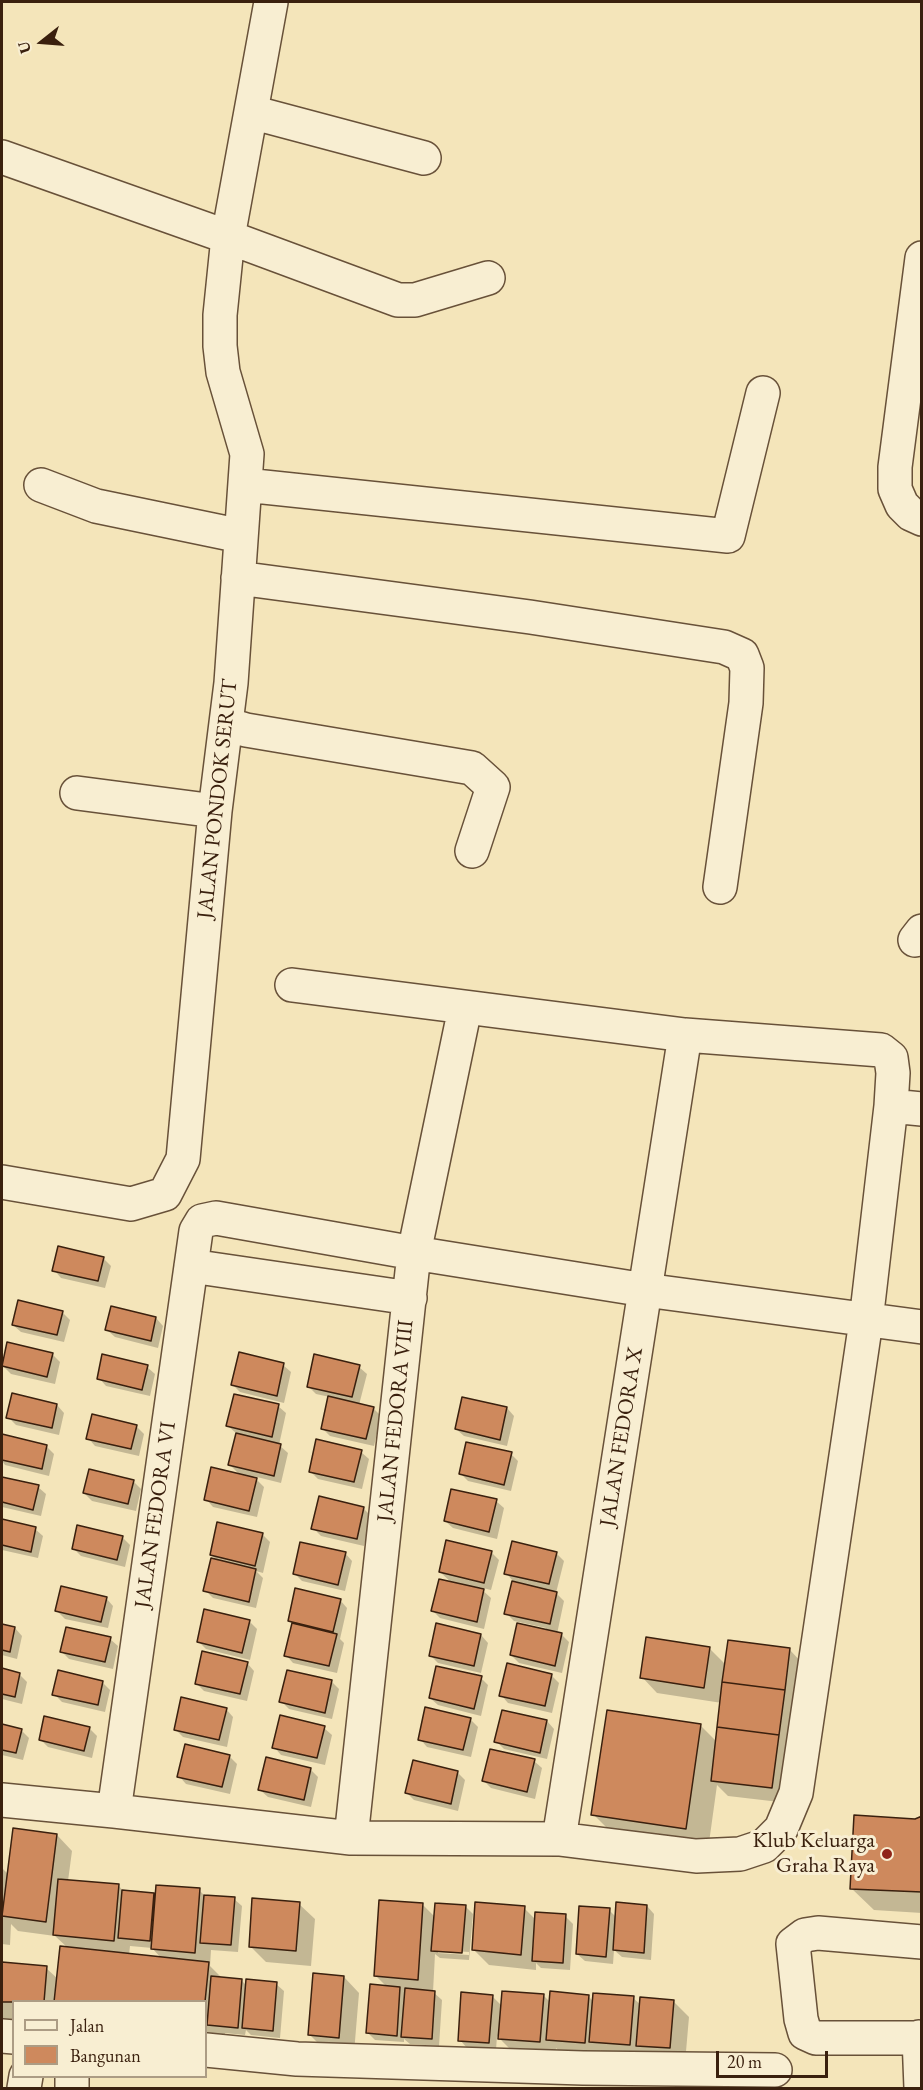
<!DOCTYPE html>
<html>
<head>
<meta charset="utf-8">
<style>
  body { margin:0 }
  #map { position:relative; width:923px; height:2090px; overflow:hidden; background:#f4e5ba; font-family:"EB Garamond",serif }
  canvas { display:block }
  .frame { position:absolute; inset:0; border:3px solid #3a200e; pointer-events:none }
  .legend { position:absolute; left:12px; top:2000px; width:195px; height:78px; box-sizing:border-box; background:#f8eed2; border:2px solid #ac9c84; margin:0; padding:8px 10px; list-style:none; font-size:18px; color:#3a200e }
  .legend li { display:flex; align-items:center; gap:12px; height:30px }
  .legend b { width:30px; border:2px solid #ac9c84 }
  .north { position:absolute; left:12px; top:12px; width:60px; height:60px; -webkit-text-stroke:4px #f8eed2; paint-order:stroke; rotate:253deg; font-size:16px; font-weight:700; line-height:24px; text-align:center; color:#3a200e }
  .north::after { content:''; display:block; margin:auto; width:21px; height:27px; background:#3a200e; clip-path:polygon(50% 0,100% 100%,50% 72%,0 100%) }
  .scale { position:absolute; left:716px; top:2051px; width:112px; height:27px; box-sizing:border-box; border:3px solid #3a200e; border-top:0; padding-left:8px; font-size:18px; line-height:21px; white-space:nowrap; color:#3a200e; -webkit-text-stroke:4px #f8eed2; paint-order:stroke }
</style>
</head>
<body>
<div id="map">
<canvas width="923" height="2090"></canvas>
<div class="frame"></div>
<ul class="legend">
<li><b style="height:8px;background:#f8eed2"></b>Jalan</li>
<li><b style="height:16px;background:#ce895d"></b>Bangunan</li>
</ul>
<div class="north">U</div>
<div class="scale">20 m</div>
</div>
<script>
const context = document.querySelector('canvas').getContext('2d');
context.lineJoin = 'round';
function paint(path, color) { context.fillStyle = color; context.fill(path, 'evenodd'); }
const shape = rows => new Path2D(rows.map(r => 'M' + r).join(''));
function strokePath(path, color, width, dash) { context.strokeStyle = color; context.lineWidth = width; context.lineCap = dash ? 'butt' : 'round'; context.setLineDash(dash || []); context.stroke(path); }
function label(font, color, halo, rows, align = 'center') {
  context.font = font + ' "EB Garamond",serif'; context.lineWidth = 6; context.setLineDash([]); context.textBaseline = 'middle'; context.strokeStyle = halo; context.fillStyle = color; for (const [text, x, y, turn = 0] of rows) {
    context.save(); context.translate(x, y); context.rotate((+turn || 0) * Math.PI / 180); context.textAlign = isNaN(turn) ? turn : align; if (halo) context.strokeText(text, 0, 0); context.fillText(text, 0, 0); context.restore();
  }
}
paint(shape([
  [103,1258,111,1266,105,1288,61,1278,54,1270],
  [62,1312,70,1320,64,1342,21,1332,13,1325],
  [156,1318,163,1326,158,1348,115,1337,107,1330],
  [52,1354,60,1362,55,1384,11,1374,3,1366],
  [283,1365,291,1372,284,1403,240,1392,233,1385],
  [147,1367,155,1374,150,1396,106,1386,99,1378],
  [359,1367,367,1374,359,1405,373,1408,381,1416,374,1446,330,1436,323,1429,330,1397,316,1394,308,1386],
  [57,1405,64,1413,59,1435,16,1425,8,1417],
  [278,1406,286,1413,279,1445,288,1453,281,1483,253,1476,264,1487,257,1517,213,1507,206,1499,241,1476,230,1465,237,1434,228,1426],
  [507,1408,514,1416,507,1446,464,1436,456,1429],
  [136,1426,144,1434,139,1456,95,1446,88,1438],
  [3,1436,46,1446,54,1454,49,1476,5,1465,2,1461],
  [361,1452,369,1459,362,1489,318,1479,311,1472],
  [511,1454,518,1461,511,1491,468,1481,460,1473],
  [2,1478,38,1487,46,1494,41,1516,2,1507],
  [133,1481,141,1489,136,1511,92,1501,84,1493],
  [496,1501,504,1508,497,1539,453,1528,445,1521],
  [363,1508,371,1516,364,1546,321,1536,313,1528],
  [2,1521,35,1529,43,1536,38,1558,2,1550],
  [262,1534,270,1542,263,1573,256,1571,263,1578,256,1608,213,1598,205,1590,218,1561,211,1555],
  [122,1537,130,1545,125,1567,81,1556,74,1549],
  [491,1552,499,1560,491,1590,479,1587,491,1598,484,1629,440,1618,433,1611,452,1583,440,1572],
  [345,1553,352,1561,345,1591,302,1581,294,1573],
  [556,1553,564,1561,556,1593,564,1601,557,1634,562,1635,569,1642,562,1673,519,1663,511,1655,545,1631,546,1628,514,1621,506,1613,513,1581,506,1573],
  [106,1598,113,1606,108,1628,65,1619,57,1611],
  [340,1600,347,1608,340,1639,344,1643,337,1673,293,1663,286,1655,293,1624,289,1620],
  [249,1621,257,1629,250,1660,206,1649,199,1642],
  [2,1625,15,1628,22,1636,17,1659,2,1655],
  [481,1635,488,1643,481,1673,438,1663,430,1655],
  [110,1639,118,1646,113,1669,69,1659,61,1651],
  [647,1639,710,1649,726,1665,789,1649,804,1665,788,1803,728,1796,717,1785,708,1850,615,1836,593,1814,700,1725,717,1742,722,1703,657,1693,642,1677],
  [247,1663,254,1671,247,1701,204,1691,196,1683],
  [2,1670,19,1674,27,1682,22,1704,2,1699],
  [551,1675,559,1683,552,1713,508,1703,501,1695],
  [481,1678,488,1685,481,1716,438,1705,430,1698],
  [331,1681,339,1689,332,1719,289,1709,281,1701],
  [102,1682,110,1690,105,1712,62,1702,54,1694],
  [226,1709,233,1717,227,1747,183,1737,175,1729],
  [470,1719,478,1727,471,1757,427,1747,420,1739],
  [547,1721,554,1729,547,1759,504,1749,496,1741],
  [2,1726,21,1730,29,1738,23,1760,2,1755],
  [89,1728,97,1736,92,1758,48,1747,41,1740],
  [324,1728,332,1735,325,1765,281,1755,274,1747],
  [229,1756,237,1764,230,1794,186,1784,179,1776],
  [534,1761,542,1768,535,1799,491,1788,484,1781],
  [310,1769,318,1777,311,1807,268,1797,260,1790],
  [457,1772,465,1780,458,1811,414,1800,407,1793],
  [922,1818,922,1913,874,1910,851,1888,916,1820],
  [57,1835,72,1851,68,1881,119,1886,124,1892,153,1894,156,1898,199,1890,206,1897,234,1899,242,1906,238,1952,211,1950,210,1966,223,1979,242,1981,247,1986,276,1984,284,1991,280,2038,251,2035,246,2030,245,2035,225,2033,224,2047,206,2045,206,2002,14,2002,14,2023,2,2022,2,1963,46,1968,58,1979,68,1948,55,1936,18,1931,11,1924,10,1945,2,1944,2,1868,8,1874],
  [130,1946,152,1948,162,1959,129,1955],
  [299,1904,315,1919,311,1966,266,1962,250,1946],
  [422,1904,435,1917,465,1906,473,1914,469,1960,440,1958,435,1954,433,1992,442,2000,439,2046,410,2044,404,2039,404,2042,375,2040,367,2032,387,1987,375,1975],
  [438,1950,469,1952,469,1955,438,1953],
  [647,1906,654,1914,651,1960,622,1957,614,1950,613,1964,585,1961,577,1954,609,1910,616,1917],
  [524,1908,536,1920,565,1916,573,1924,570,1970,541,1968,536,1963,536,1970,489,1965,474,1950],
  [344,1977,359,1993,354,2053,325,2050,310,2035],
  [543,1995,551,2003,588,1996,594,2002,633,1998,641,2005,673,2001,689,2017,685,2063,606,2057,600,2050,600,2058,563,2055,556,2048,555,2057,515,2054,497,2036,496,2050,467,2048,460,2040,492,1996,502,2006]
]), '#0003');
const building = shape([
  [58,1246,104,1257,98,1281,52,1271,58,1246],
  [18,1300,63,1311,57,1335,12,1325,18,1300],
  [111,1306,156,1317,151,1341,105,1330,111,1306],
  [7,1342,53,1353,47,1377,2,1366,7,1342],
  [239,1352,284,1363,277,1396,231,1385,239,1352],
  [102,1354,148,1365,142,1390,97,1379,102,1354],
  [314,1354,360,1365,352,1397,307,1387,314,1354],
  [12,1393,57,1404,52,1428,6,1418,12,1393],
  [234,1394,279,1404,272,1437,226,1426,234,1394],
  [328,1396,374,1407,366,1439,321,1429,328,1396],
  [462,1397,507,1407,500,1440,455,1429,462,1397],
  [92,1414,137,1425,131,1449,86,1439,92,1414],
  [236,1433,281,1444,274,1476,228,1465,236,1433],
  [2,1434,47,1445,42,1469,2,1460,2,1434],
  [316,1439,362,1450,354,1482,309,1472,316,1439],
  [466,1442,512,1452,504,1485,459,1474,466,1442],
  [211,1467,257,1478,249,1511,204,1500,211,1467],
  [89,1469,134,1480,128,1504,83,1493,89,1469],
  [2,1477,39,1485,33,1510,2,1502,2,1477],
  [451,1489,497,1499,489,1532,444,1521,451,1489],
  [319,1496,364,1507,357,1539,311,1529,319,1496],
  [2,1519,36,1527,31,1552,2,1545,2,1519],
  [217,1522,263,1533,255,1566,210,1555,217,1522],
  [77,1525,123,1536,117,1560,72,1549,77,1525],
  [446,1540,492,1551,484,1583,439,1572,446,1540],
  [512,1541,557,1552,549,1584,504,1574,512,1541],
  [300,1542,346,1552,338,1585,293,1574,300,1542],
  [211,1558,256,1569,249,1602,203,1591,211,1558],
  [439,1579,484,1589,477,1622,431,1611,439,1579],
  [512,1581,557,1592,550,1624,504,1614,512,1581],
  [61,1586,107,1597,101,1622,55,1611,61,1586],
  [295,1588,341,1599,333,1632,288,1621,295,1588],
  [204,1609,250,1620,242,1653,197,1642,204,1609],
  [292,1623,337,1634,329,1666,284,1656,292,1623],
  [436,1623,481,1634,474,1666,429,1656,436,1623],
  [517,1623,562,1633,555,1666,510,1655,517,1623],
  [2,1624,15,1627,10,1652,2,1650,2,1624],
  [66,1627,111,1637,105,1662,60,1652,66,1627],
  [646,1637,710,1647,704,1688,640,1678,646,1637],
  [728,1640,790,1648,785,1690,722,1682,728,1640],
  [202,1651,248,1662,240,1694,195,1684,202,1651],
  [507,1663,552,1674,545,1706,499,1696,507,1663],
  [436,1666,482,1676,474,1709,429,1698,436,1666],
  [2,1668,20,1673,15,1697,2,1694,2,1668],
  [58,1670,103,1681,98,1705,52,1695,58,1670],
  [287,1670,332,1680,325,1713,279,1702,287,1670],
  [722,1682,785,1690,779,1735,717,1727,722,1682],
  [181,1697,227,1708,219,1740,174,1730,181,1697],
  [425,1707,471,1718,463,1750,418,1740,425,1707],
  [502,1710,547,1720,540,1753,494,1742,502,1710],
  [607,1710,701,1724,686,1829,591,1815,607,1710],
  [280,1715,325,1726,317,1758,272,1748,280,1715],
  [44,1716,90,1727,84,1751,39,1740,44,1716],
  [2,1724,22,1729,16,1753,2,1750,2,1724],
  [717,1727,779,1735,772,1788,711,1781,717,1727],
  [185,1744,230,1755,222,1787,177,1777,185,1744],
  [490,1749,535,1759,527,1792,482,1781,490,1749],
  [266,1757,311,1768,304,1800,258,1790,266,1757],
  [413,1760,458,1771,451,1804,405,1793,413,1760],
  [854,1815,915,1819,922,1816,922,1892,850,1889,854,1815],
  [13,1828,57,1834,46,1922,2,1916,13,1828],
  [58,1879,119,1884,114,1941,53,1935,58,1879],
  [156,1885,200,1888,195,1953,151,1949,156,1885],
  [122,1890,154,1893,150,1941,118,1938,122,1890],
  [204,1895,235,1897,231,1945,200,1943,204,1895],
  [252,1898,300,1902,296,1951,249,1947,252,1898],
  [379,1900,423,1903,418,1980,374,1976,379,1900],
  [475,1902,525,1906,521,1955,472,1950,475,1902],
  [616,1902,647,1905,644,1953,613,1950,616,1902],
  [435,1903,466,1905,462,1953,431,1951,435,1903],
  [579,1906,610,1908,606,1957,576,1954,579,1906],
  [535,1912,566,1914,563,1963,532,1961,535,1912],
  [60,1946,209,1962,205,2002,54,2002,60,1946],
  [2,1962,47,1966,44,2002,2,2002,2,1962],
  [313,1973,344,1976,339,2038,308,2035,313,1973],
  [211,1976,242,1979,238,2028,207,2025,211,1976],
  [246,1979,277,1982,273,2031,242,2028,246,1979],
  [370,1984,400,1987,397,2036,366,2033,370,1984],
  [405,1988,435,1991,432,2039,401,2037,405,1988],
  [502,1991,544,1994,540,2042,498,2039,502,1991],
  [550,1991,589,1995,585,2043,546,2040,550,1991],
  [461,1992,493,1995,489,2043,458,2041,461,1992],
  [593,1993,634,1996,630,2045,589,2042,593,1993],
  [640,1997,674,2000,670,2048,636,2046,640,1997]
]);
paint(building, '#ce895d');
strokePath(building, '#3a200e', 1.5);
const minor = shape([
  [251,112,424,158],
  [2,157,228,237,398,300,415,300,488,278],
  [922,258,895,467,895,489,902,505,911,514,922,519],
  [41,485,96,506,241,536],
  [245,485,728,536,763,393],
  [238,578,530,617,724,647,742,655,747,668,746,703,720,887],
  [226,724,246,730,472,768,493,787,472,851],
  [77,793,215,811],
  [915,940,922,931],
  [891,1106,922,1109],
  [2,1182,131,1204,165,1194,183,1159,215,811,231,683,247,454,223,372,220,346,220,315,228,237,271,2],
  [191,1266,410,1298],
  [2,1800,114,1811,351,1838,559,1839,696,1856,740,1854,764,1846,781,1829,796,1793,866,1321,891,1106,893,1073,891,1058,881,1050,685,1035,292,985],
  [114,1811,196,1231,202,1221,216,1218,414,1253,645,1290,922,1327],
  [351,1838,414,1253,465,1008],
  [559,1839,685,1035],
  [922,1942,818,1933,805,1935,793,1944,801,2019,805,2033,816,2038,922,2038],
  [2,2036,14,2037],
  [919,2037,921,2088],
  [206,2050,297,2059,583,2068,775,2070],
  [24,2088,26,2076],
  [72,2088,72,2076]
]);
strokePath(minor, '#685139', 36);
strokePath(minor, '#f8eed2', 33);
for (const [x, y, r, color] of [
  [887,1854,6,"#8f2418"]
]) { const dot = new Path2D(); dot.arc(x, y, r, 0, 2 * Math.PI); context.fillStyle = color; context.fill(dot); strokePath(dot, '#f8eed2', 2); }
label('22px', '#3a200e', '#f8eed2', [
  ["JALAN PONDOK SERUT",218,799,-84],
  ["JALAN FEDORA VIII",396,1421,-84],
  ["JALAN FEDORA X",622,1437,-81],
  ["JALAN FEDORA VI",156,1515,-82]
]);
label('22px', '#3a200e', '#f8eed2', [
  ["Klub Keluarga",875,1841],
  ["Graha Raya",875,1866]
], 'right');
</script>
</body>
</html>
